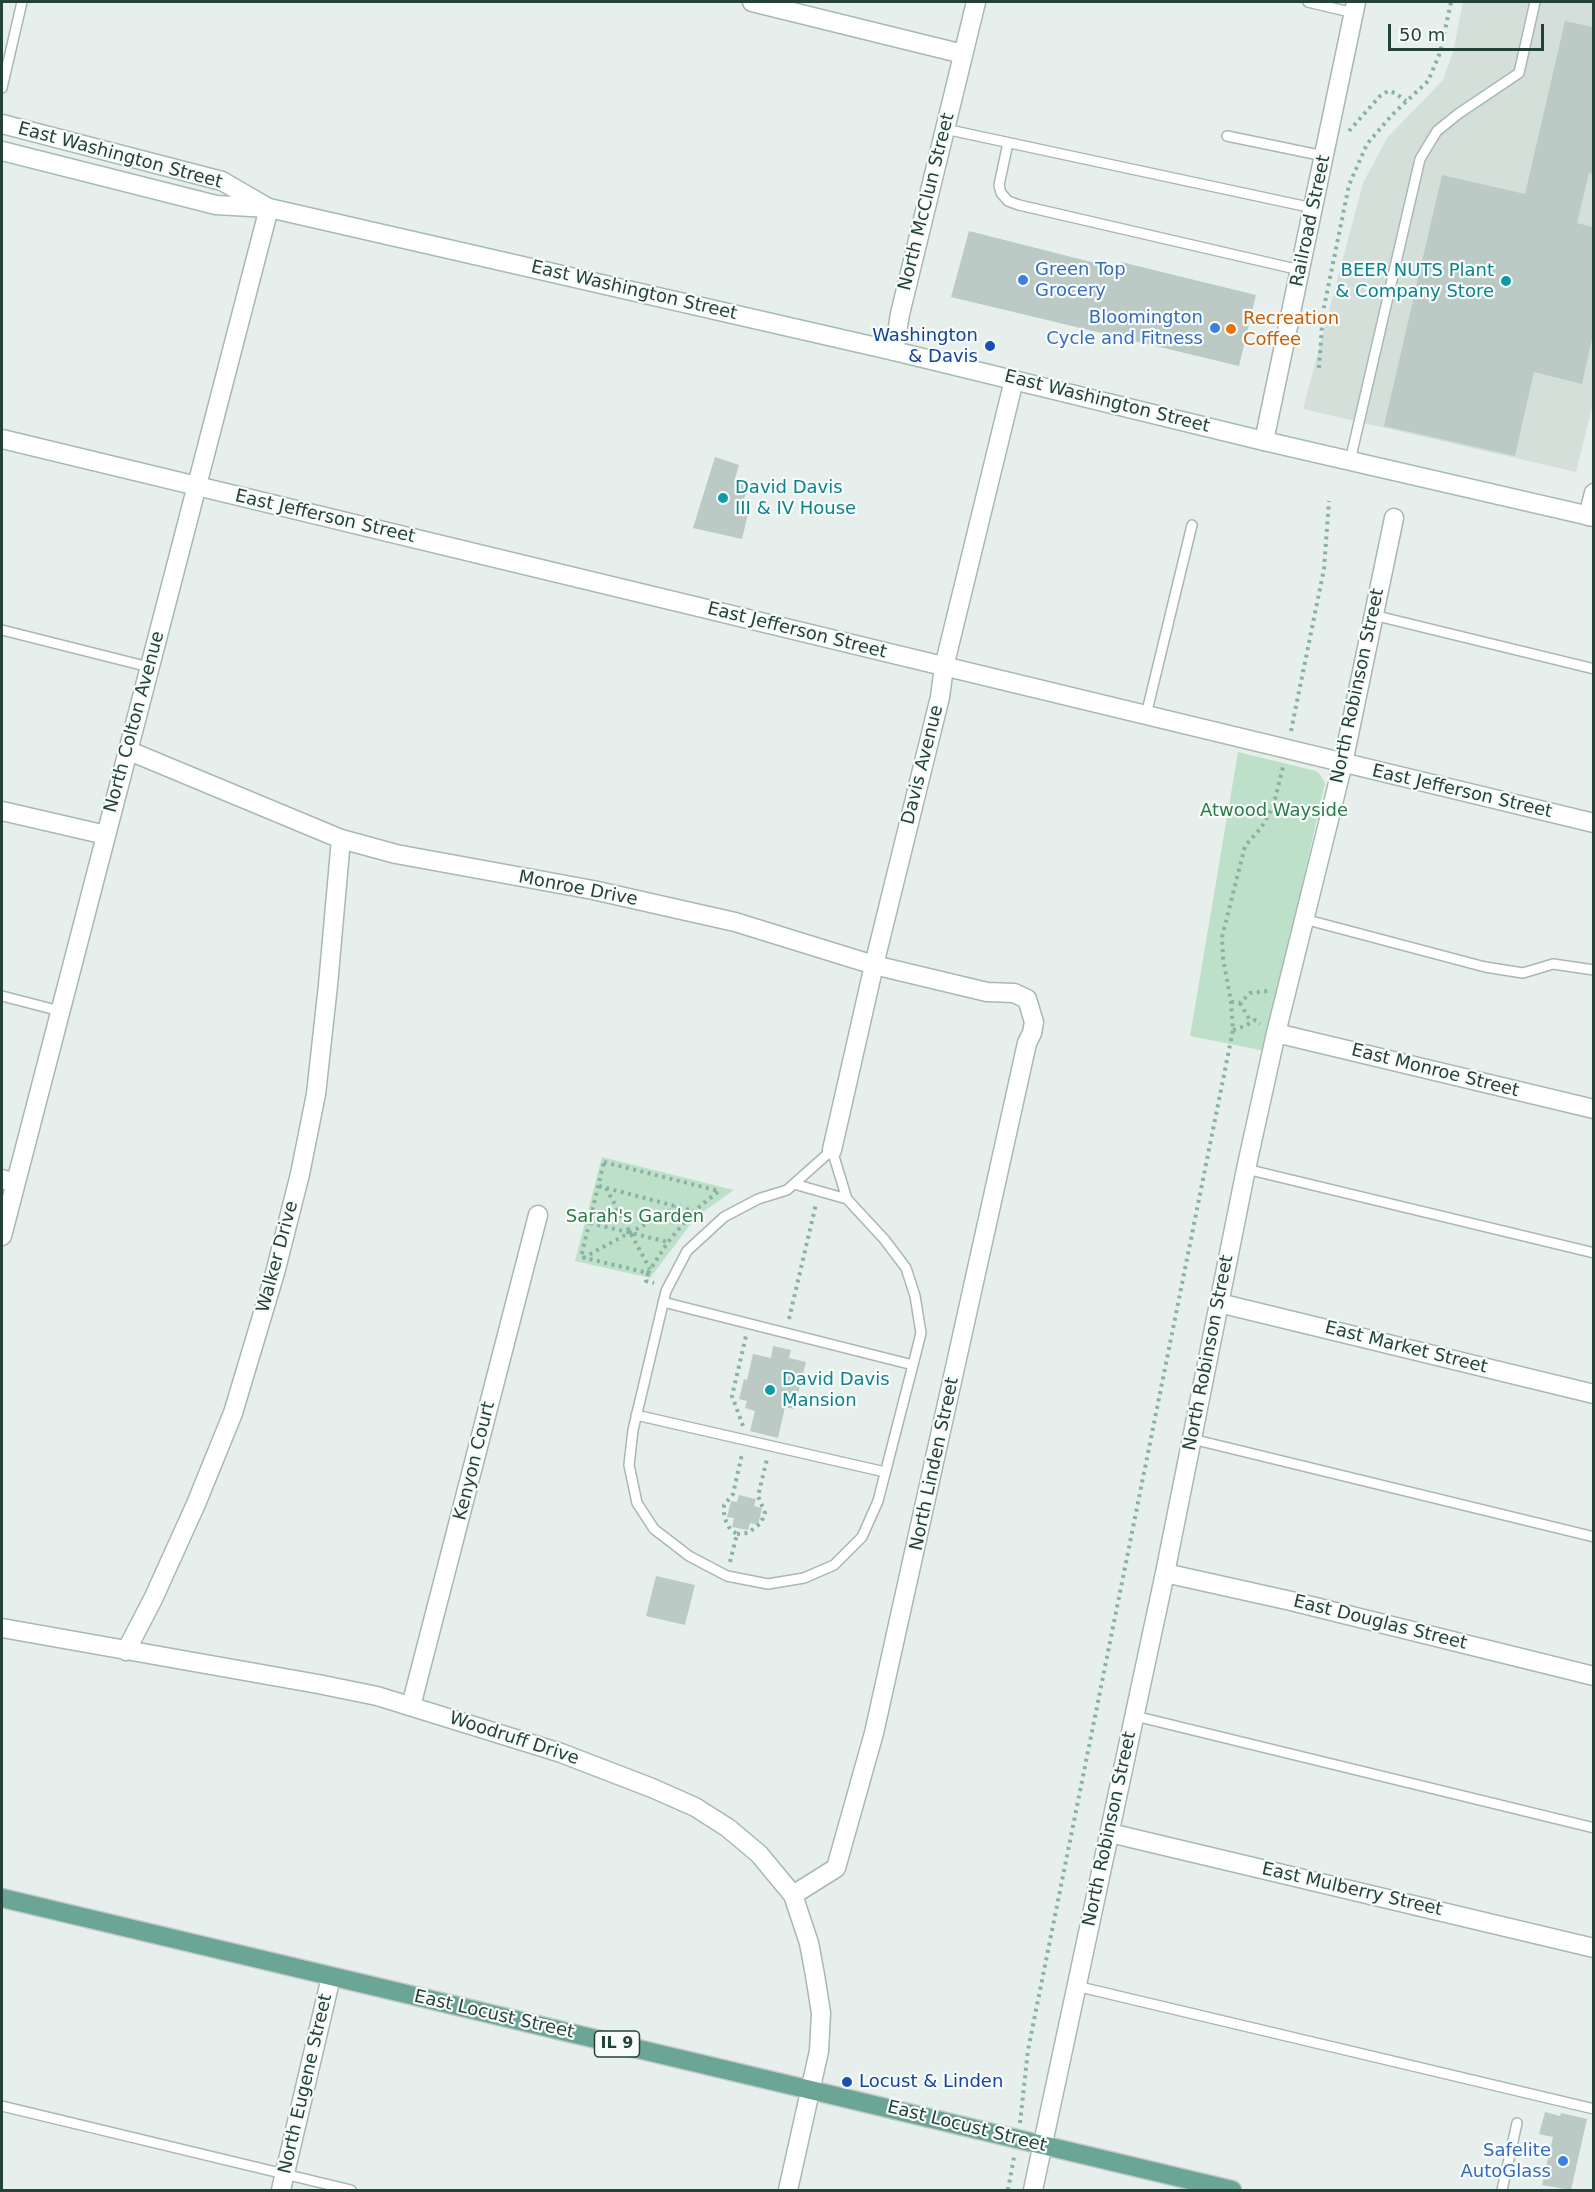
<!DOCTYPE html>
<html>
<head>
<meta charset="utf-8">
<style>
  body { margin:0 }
  #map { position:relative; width:1595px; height:2192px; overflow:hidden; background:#e6efeb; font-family:"DejaVu Sans",sans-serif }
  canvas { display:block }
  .frame { position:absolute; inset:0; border:3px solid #24423a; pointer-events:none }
  .scale { position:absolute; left:1388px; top:24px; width:156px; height:27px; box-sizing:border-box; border:3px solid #24423a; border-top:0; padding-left:8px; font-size:18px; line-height:21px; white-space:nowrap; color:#24423a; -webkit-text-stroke:4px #f7fbf9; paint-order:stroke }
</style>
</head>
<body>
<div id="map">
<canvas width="1595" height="2192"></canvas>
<div class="frame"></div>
<div class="scale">50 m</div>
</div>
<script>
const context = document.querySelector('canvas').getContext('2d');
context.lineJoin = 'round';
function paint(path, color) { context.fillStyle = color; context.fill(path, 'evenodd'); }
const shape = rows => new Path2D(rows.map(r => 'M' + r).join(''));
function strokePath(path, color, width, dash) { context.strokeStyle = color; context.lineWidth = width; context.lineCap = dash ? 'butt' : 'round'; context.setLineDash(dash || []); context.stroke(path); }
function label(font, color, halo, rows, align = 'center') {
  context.font = font + ' "DejaVu Sans",sans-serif'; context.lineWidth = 4.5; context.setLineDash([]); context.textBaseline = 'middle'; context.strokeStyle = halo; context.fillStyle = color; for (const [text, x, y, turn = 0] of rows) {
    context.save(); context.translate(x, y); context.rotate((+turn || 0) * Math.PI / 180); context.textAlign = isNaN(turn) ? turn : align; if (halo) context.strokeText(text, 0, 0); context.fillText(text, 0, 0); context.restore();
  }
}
paint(shape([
  [1463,2,1593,2,1594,400,1576,472,1303,409,1363,183,1387,138,1443,80,1453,52]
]), '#d4dfda');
paint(shape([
  [1238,752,1316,771,1319,773,1325,783,1265,1051,1190,1036],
  [602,1157,734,1190,703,1212,690,1225,650,1278,575,1261]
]), '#bfe0c8');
paint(shape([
  [1565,21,1593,27,1593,175,1589,173,1577,223,1593,227,1593,335,1582,384,1534,372,1515,456,1384,426,1442,175,1525,194],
  [969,231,1119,269,1121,262,1256,295,1239,366,951,297],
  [715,457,739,465,734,482,744,485,742,493,746,493,742,504,750,506,742,539,693,528],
  [773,1346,791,1350,789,1358,806,1362,794,1409,785,1407,778,1438,750,1431,755,1411,745,1408,747,1401,739,1399,744,1379,747,1380,753,1354,771,1358],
  [739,1495,756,1499,754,1506,762,1508,758,1525,750,1523,748,1530,732,1527,734,1518,727,1517,731,1501,737,1502],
  [656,1576,695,1585,685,1625,646,1616],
  [1545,2112,1560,2116,1561,2113,1587,2119,1571,2190,1542,2185,1553,2137,1539,2134]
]), '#bbcac4');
const service = shape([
  [1308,2,1354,13],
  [2,88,22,2],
  [945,129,1313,208],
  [1227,136,1324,156],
  [1008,143,999,185,1001,193,1008,201,1019,205,1300,270],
  [1350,461,1420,159,1437,131,1458,114,1519,73,1535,2],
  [1373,615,1594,669],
  [2,630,149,667],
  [1146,715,1192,525],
  [1304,919,1485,967,1523,973,1553,964,1594,970],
  [2,996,60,1011],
  [832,1150,847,1199,884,1239,906,1268,915,1296,921,1333,915,1357,878,1501,862,1537,834,1565,804,1578,768,1584,727,1576,689,1556,654,1529,637,1503,629,1465,633,1430,666,1291,687,1251,724,1217,758,1199,787,1190,832,1150],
  [1246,1169,1594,1253],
  [794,1184,847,1199],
  [663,1302,913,1365],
  [636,1415,885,1472],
  [1192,1439,1594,1537],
  [1135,1716,1594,1828],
  [1076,1986,1594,2109],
  [2,2106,351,2190],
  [1502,2190,1517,2123]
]);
const minor = shape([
  [752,2,963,54],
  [894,351,900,314,976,2],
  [2,439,1594,823],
  [1264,441,1356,2],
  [1588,516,1594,493],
  [127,750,341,839,396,854,593,890,735,922,874,965,987,992,1014,993,1027,999,1034,1022,1032,1033,1027,1043,874,1733,836,1868,793,1895],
  [2,811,106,835],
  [1276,1033,1594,1109],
  [832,1150,874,965,940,697,944,667,1014,380],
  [2,1179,15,1183],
  [1219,1303,1594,1394],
  [1165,1573,1291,1601,1594,1676],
  [2,1628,318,1684,377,1696,561,1753,652,1788,695,1807,728,1828,759,1854,793,1895,809,1943,815,1975,821,2013,819,2051,788,2190],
  [126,1651,153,1599,196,1504,233,1413,275,1273,300,1174,316,1094,328,985,341,839],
  [411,1706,538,1215],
  [1110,1833,1594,1948],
  [281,2190,331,1977],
  [1033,2190,1165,1573,1246,1169,1276,1033,1343,763,1394,518]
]);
const tertiary = shape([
  [2,1236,269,208]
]);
const secondary = shape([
  [2,124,222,181,265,206],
  [2,151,216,205,269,208,894,351,1264,441,1594,517]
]);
const primary = shape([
  [2,1898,1232,2190]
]);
strokePath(service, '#a8b8b2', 12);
strokePath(minor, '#a8b8b2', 21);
strokePath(tertiary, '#a8b8b2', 21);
strokePath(secondary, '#a4bbb3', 21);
strokePath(primary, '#c2cac8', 21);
strokePath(shape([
  [1349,131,1380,96,1388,91,1395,93,1406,101],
  [1319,368,1323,312,1349,185,1367,144,1392,115,1428,81,1440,53,1451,2],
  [1291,731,1324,569,1329,501],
  [1231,1002,1240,1003,1250,993,1268,991],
  [1240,1003,1251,1022],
  [1233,1030,1245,1026,1255,1020,1260,1024],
  [604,1162,719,1191,694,1211,668,1242,648,1273,581,1257,604,1162],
  [599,1186,694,1211],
  [606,1188,650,1269],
  [590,1223,668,1242],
  [583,1258,677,1207],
  [648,1273,646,1281,654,1283],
  [789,1319,816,1204],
  [743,1426,732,1396,746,1336],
  [737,1534,748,1533,761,1523,765,1513,758,1496,767,1459],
  [730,1562,737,1534,730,1529,726,1521,724,1513,724,1505,733,1494,742,1454],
  [1020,2123,1028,2050,1233,1030,1231,1002,1223,958,1222,937,1245,846,1261,828,1273,807,1283,767],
  [1008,2190,1014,2157]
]), '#86b3a5', 4, [3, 4.5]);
strokePath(service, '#fff', 9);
strokePath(minor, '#fff', 18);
strokePath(tertiary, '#fff', 18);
strokePath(secondary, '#fff', 18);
strokePath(primary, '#6aa596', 18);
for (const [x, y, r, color] of [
  [1023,280,6,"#3f7fe0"],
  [1506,281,6,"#0f9aa8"],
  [1215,328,6,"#3f7fe0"],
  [1231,329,6,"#e8710a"],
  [990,346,6,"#1a4fb4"],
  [723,498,6,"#0f9aa8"],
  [770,1390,6,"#0f9aa8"],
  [847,2082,6,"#1a4fb4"],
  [1563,2161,6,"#3f7fe0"]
]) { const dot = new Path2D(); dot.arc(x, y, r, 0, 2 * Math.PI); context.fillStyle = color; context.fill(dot); strokePath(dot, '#f7fbf9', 2); }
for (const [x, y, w] of [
  [617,2044,45]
]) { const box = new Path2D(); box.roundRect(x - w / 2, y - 13, w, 26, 4.5); context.fillStyle = '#f7fbf9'; context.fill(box); strokePath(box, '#24423a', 1.5); }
label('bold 16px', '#24423a', null, [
  ["IL 9",617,2044]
]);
label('18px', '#24423a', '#f7fbf9', [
  ["East Washington Street",120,156,15],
  ["North McClun Street",927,202,-76],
  ["Railroad Street",1311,221,-78],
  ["East Washington Street",634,291,13],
  ["East Washington Street",1107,402,14],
  ["East Jefferson Street",325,517,13],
  ["East Jefferson Street",797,631,14],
  ["North Robinson Street",1358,686,-78],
  ["North Colton Avenue",135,722,-75],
  ["Davis Avenue",923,765,-76],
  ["East Jefferson Street",1462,792,13],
  ["Monroe Drive",578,889,11],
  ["East Monroe Street",1435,1071,14],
  ["Walker Drive",278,1257,-75],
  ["East Market Street",1406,1348,14],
  ["North Robinson Street",1209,1353,-79],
  ["Kenyon Court",475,1461,-76],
  ["North Linden Street",935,1464,-78],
  ["East Douglas Street",1380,1623,14],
  ["Woodruff Drive",514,1739,18],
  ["North Robinson Street",1110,1829,-78],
  ["East Mulberry Street",1352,1890,13],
  ["East Locust Street",494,2015,13],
  ["North Eugene Street",306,2084,-77],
  ["East Locust Street",967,2127,14]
]);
label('18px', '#366cbe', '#f7fbf9', [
  ["Green Top",1035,270,"left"],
  ["Grocery",1035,291,"left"],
  ["Bloomington",1203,318],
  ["Cycle and Fitness",1203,339],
  ["Safelite",1551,2151],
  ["AutoGlass",1551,2172]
], 'right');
label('18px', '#0d838f', '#f7fbf9', [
  ["BEER NUTS Plant",1494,271,"right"],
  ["& Company Store",1494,292,"right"],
  ["David Davis",735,488],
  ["III & IV House",735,509],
  ["David Davis",782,1380],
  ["Mansion",782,1401]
], 'left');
label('18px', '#c56008', '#f7fbf9', [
  ["Recreation",1243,319],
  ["Coffee",1243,340]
], 'left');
label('18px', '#164399', '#f7fbf9', [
  ["Washington",978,336],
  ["& Davis",978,357],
  ["Locust & Linden",859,2082,"left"]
], 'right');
label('18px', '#2d7a4b', '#f7fbf9', [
  ["Atwood Wayside",1274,811],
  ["Sarah's Garden",635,1217]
]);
</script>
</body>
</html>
